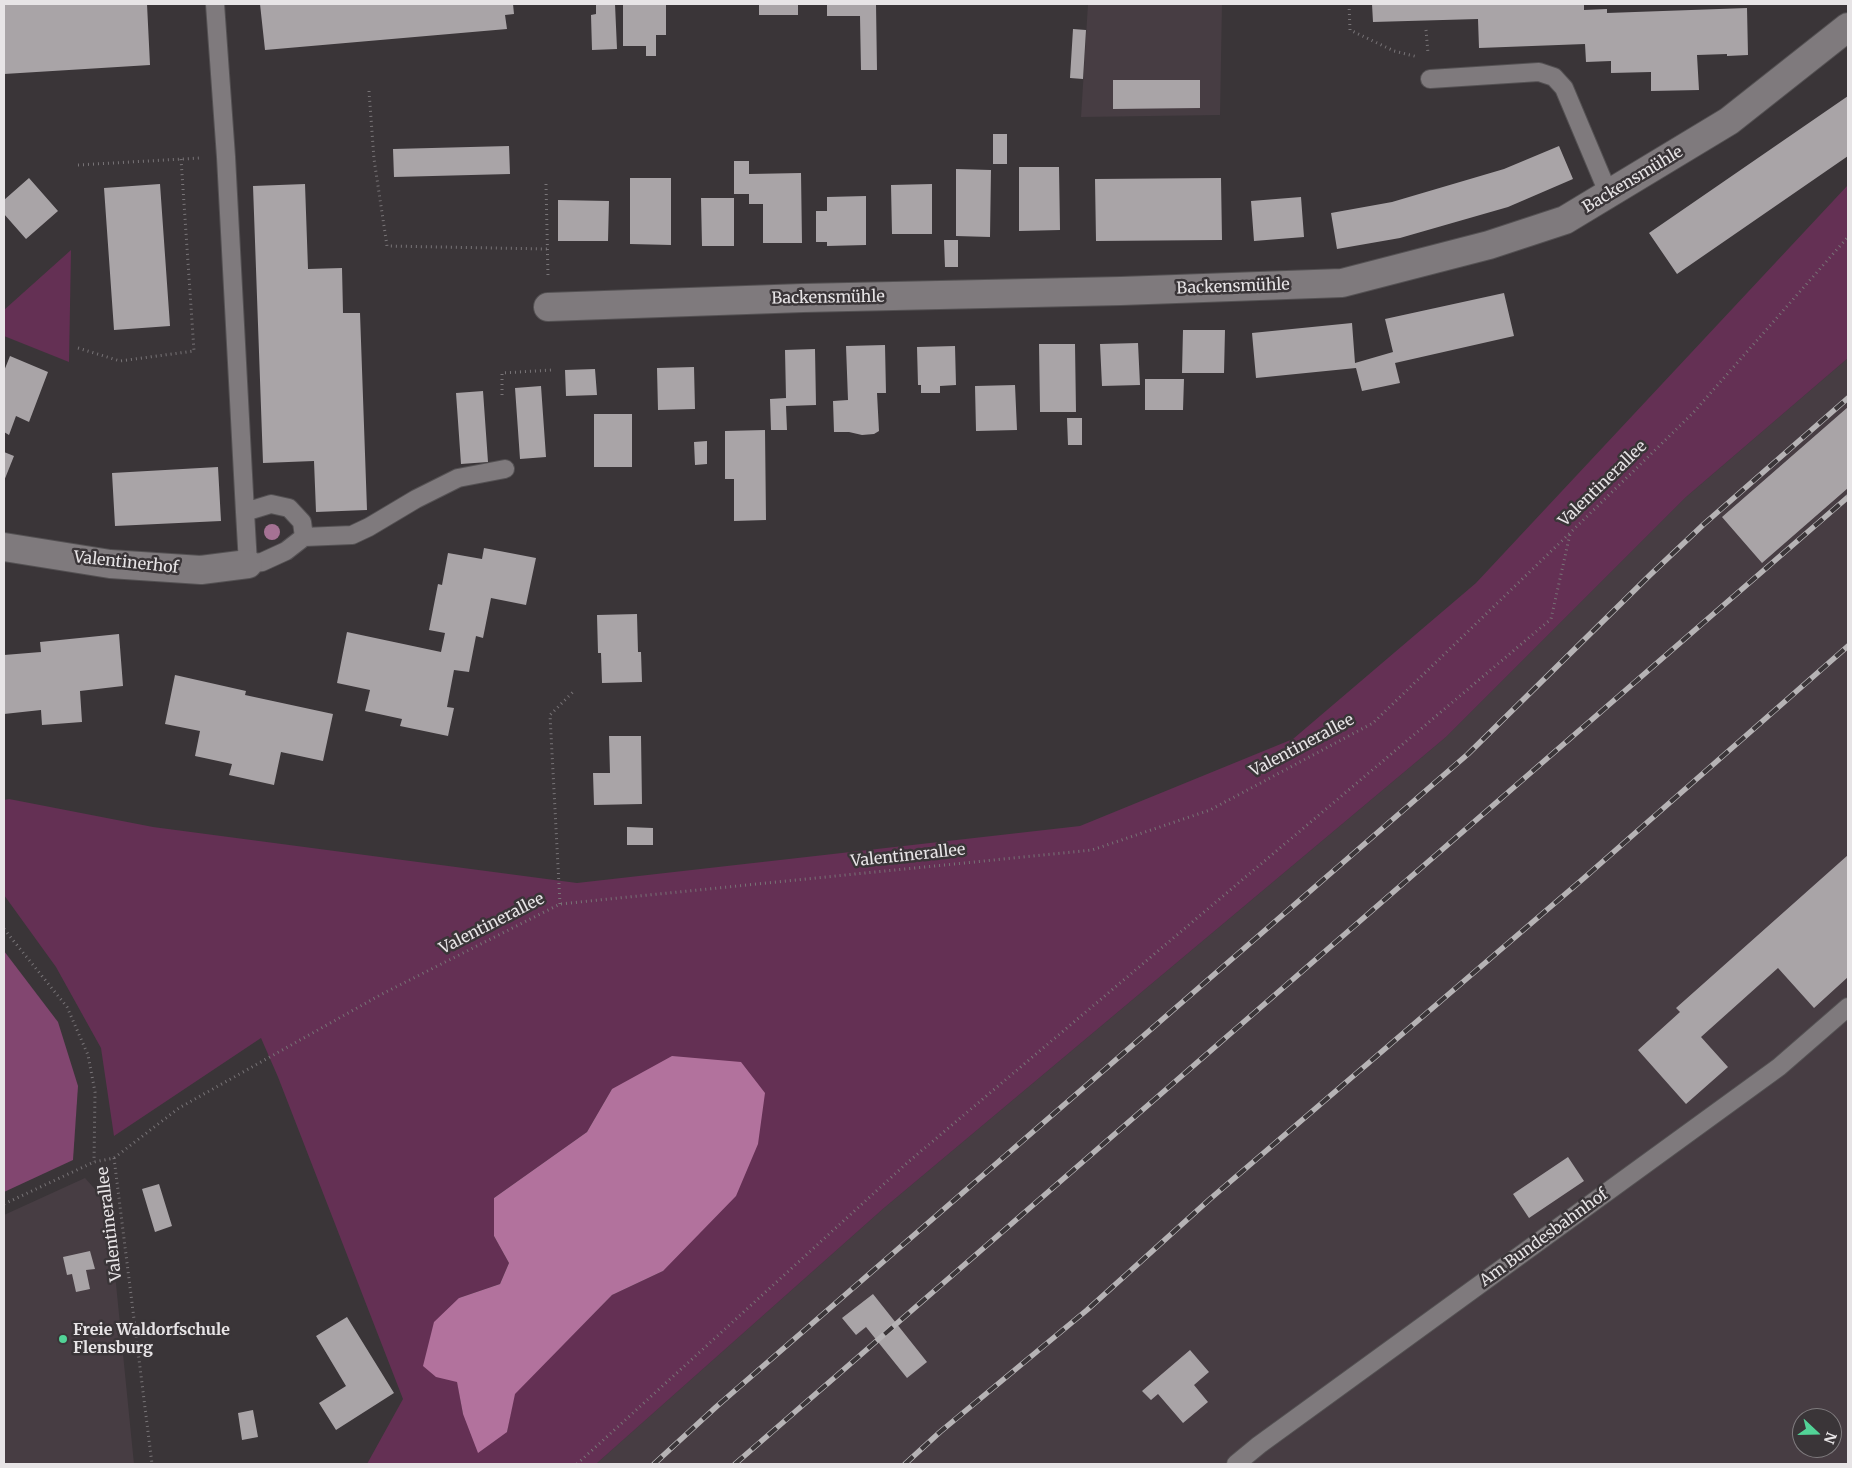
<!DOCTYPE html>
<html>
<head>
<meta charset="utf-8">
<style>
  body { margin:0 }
  #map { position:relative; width:1852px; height:1468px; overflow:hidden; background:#3a3538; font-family:Merriweather,serif }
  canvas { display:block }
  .frame { position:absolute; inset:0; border:5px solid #e7e4e6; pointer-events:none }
  .north { position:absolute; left:1792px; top:1408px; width:50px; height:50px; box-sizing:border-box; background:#3a3538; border:1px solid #7f7b7e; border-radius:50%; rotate:111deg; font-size:14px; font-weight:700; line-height:20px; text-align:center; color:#e7e4e6 }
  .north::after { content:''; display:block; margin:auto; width:18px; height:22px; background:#52d397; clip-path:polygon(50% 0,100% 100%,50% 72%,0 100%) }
</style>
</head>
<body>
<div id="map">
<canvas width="1852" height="1468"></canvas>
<div class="frame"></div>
<div class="north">N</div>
</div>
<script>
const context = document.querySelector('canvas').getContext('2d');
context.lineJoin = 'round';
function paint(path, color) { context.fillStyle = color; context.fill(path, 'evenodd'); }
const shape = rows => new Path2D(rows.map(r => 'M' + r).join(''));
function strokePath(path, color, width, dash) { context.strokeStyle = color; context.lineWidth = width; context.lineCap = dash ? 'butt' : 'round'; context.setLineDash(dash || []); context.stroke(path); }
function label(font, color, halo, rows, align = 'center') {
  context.font = font + ' Merriweather,serif'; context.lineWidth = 5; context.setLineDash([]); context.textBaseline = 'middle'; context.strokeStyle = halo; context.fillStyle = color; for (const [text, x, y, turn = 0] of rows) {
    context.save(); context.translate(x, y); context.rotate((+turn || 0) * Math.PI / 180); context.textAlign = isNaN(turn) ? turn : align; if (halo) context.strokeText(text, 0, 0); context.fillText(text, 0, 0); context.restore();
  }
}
paint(shape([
  [1088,4,1222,4,1220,115,1081,117],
  [1848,358,1848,1464,596,1464,884,1208,1446,737,1686,497],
  [1802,1418,1832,1418,1832,1448,1802,1448],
  [85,1178,108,1204,134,1464,4,1464,4,1215]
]), '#473d43');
paint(shape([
  [1848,185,1848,358,1686,497,1446,737,884,1208,596,1464,367,1464,403,1399,278,1077,261,1038,114,1136,101,1048,56,967,4,895,4,800,9,799,153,827,577,883,1080,826,1293,739,1476,583],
  [612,1089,663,1271,612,1295,514,1394,507,1432,463,1414,457,1381,459,1298,500,1284,509,1263,494,1236,494,1198,587,1132],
  [71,250,69,362,4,336,4,310]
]), '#643054');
paint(shape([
  [4,951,58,1022,78,1086,73,1160,4,1192]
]), '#824670');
paint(shape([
  [672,1056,741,1062,765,1093,758,1144,736,1196,663,1271,612,1295,515,1394,507,1432,478,1453,463,1414,457,1382,436,1377,423,1366,434,1322,459,1298,500,1284,509,1263,494,1236,494,1198,587,1132,612,1089]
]), '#b2729d');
paint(shape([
  [4,4,147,4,150,65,4,74],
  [260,4,513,4,514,14,505,15,507,29,265,50],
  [596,4,615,4,617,49,592,50,591,15,596,14],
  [623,4,666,4,666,35,656,35,656,56,646,56,646,46,623,46],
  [759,4,798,4,798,15,759,15],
  [827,4,876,4,877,70,861,70,860,16,827,16],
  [1372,4,1584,4,1584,10,1607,9,1607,13,1747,8,1748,55,1727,56,1727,54,1697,55,1699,90,1651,91,1651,72,1611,73,1611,61,1586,62,1585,44,1479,48,1478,19,1373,22],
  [1073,29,1086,30,1083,79,1070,78],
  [1113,80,1200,80,1200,108,1113,109],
  [1848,96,1848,156,1677,274,1649,233],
  [993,134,1007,134,1007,164,993,164],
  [509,146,510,174,394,177,393,149],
  [1559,146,1573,179,1508,207,1400,238,1337,249,1331,213,1392,202,1504,169],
  [734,161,749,161,749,174,801,173,802,243,763,243,763,204,749,204,749,194,734,194],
  [1019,167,1059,167,1060,230,1019,231],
  [956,169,991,170,990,237,956,236],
  [29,178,58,211,26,239,4,214,4,200],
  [630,178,671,178,671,245,630,244],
  [1221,178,1222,240,1096,241,1095,179],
  [160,184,170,326,114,330,104,188],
  [305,184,308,269,342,268,343,313,360,313,367,510,316,512,314,461,263,463,253,186],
  [932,184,932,234,892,234,891,185],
  [866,196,866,245,827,246,827,242,816,242,816,211,827,211,827,197],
  [1301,197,1304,237,1254,241,1251,201],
  [701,198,734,198,734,246,702,246],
  [558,200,609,201,608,241,558,241],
  [944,240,958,240,958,267,945,267],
  [1504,293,1514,336,1395,363,1400,383,1362,391,1356,368,1256,378,1252,333,1352,323,1355,363,1393,352,1385,319],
  [1183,330,1225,330,1224,373,1182,373],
  [1138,343,1140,385,1102,386,1100,344],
  [1039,344,1075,344,1076,412,1040,412],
  [885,345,886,393,877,393,879,431,874,434,862,435,849,432,834,432,833,401,848,400,846,346],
  [955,346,956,385,940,386,940,393,921,393,921,385,918,385,917,347],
  [815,349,816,405,786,406,787,430,771,430,770,399,786,398,785,350],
  [10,356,48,372,29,422,16,416,9,435,4,432,4,371],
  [694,367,695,409,658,410,657,368],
  [595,369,597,395,566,396,565,370],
  [1145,379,1184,379,1183,410,1145,410],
  [1015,385,1017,430,976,431,975,386],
  [541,386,546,457,520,459,515,388],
  [483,391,488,462,461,464,456,393],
  [1848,407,1848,488,1762,563,1722,517],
  [594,414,632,414,632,467,594,467],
  [1067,418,1082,418,1082,445,1068,445],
  [765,430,766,520,734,521,734,479,725,479,725,431],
  [707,441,707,464,695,465,694,442],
  [4,452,14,456,4,481],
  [218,467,221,521,115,526,112,473],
  [484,548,536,558,526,605,491,598,483,638,476,636,469,672,454,670,447,707,454,708,448,736,400,726,402,719,365,711,370,690,337,683,347,632,441,652,445,633,429,630,438,584,442,585,448,553,482,559],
  [637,614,638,652,641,652,642,682,602,683,601,653,598,653,597,615],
  [119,634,123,686,80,691,82,722,42,725,41,710,4,714,4,655,41,652,40,642],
  [175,675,246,691,245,695,333,714,323,761,281,752,274,785,229,775,232,764,195,756,200,731,165,724],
  [609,736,641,736,642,804,594,805,593,773,610,773],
  [627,827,653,828,653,845,627,845],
  [1848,855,1848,977,1814,1008,1778,968,1701,1037,1728,1067,1686,1104,1638,1050,1680,1012,1676,1008],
  [1568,1157,1584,1181,1529,1218,1513,1194],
  [159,1184,172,1226,155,1232,142,1189],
  [90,1251,95,1269,86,1270,90,1289,76,1292,72,1274,67,1275,63,1257],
  [873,1294,927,1362,907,1378,866,1327,856,1335,842,1318],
  [347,1317,394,1393,336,1430,319,1403,346,1386,316,1336],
  [1190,1350,1209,1372,1194,1385,1208,1402,1183,1423,1158,1394,1151,1400,1142,1391],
  [253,1410,258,1437,242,1440,238,1413]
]), '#a9a4a7');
const service = shape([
  [215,4,226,157,245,512],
  [1430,79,1539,72,1554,77,1564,88,1609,195],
  [304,537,302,522,289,508,271,504,245,512,248,564,262,562,286,551,304,537,352,535,369,527,416,499,458,478,505,469],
  [1236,1464,1259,1445,1779,1067,1848,1007]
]);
const minor = shape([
  [548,307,803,298,1121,291,1342,283,1489,245,1565,220,1729,121,1848,27],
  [4,547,110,564,201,570,248,564]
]);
strokePath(service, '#545153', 20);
strokePath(minor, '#545153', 30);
strokePath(shape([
  [1349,4,1350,30,1394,51,1418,57],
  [1426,30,1428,53],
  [369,91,374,159,387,246,547,249],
  [78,165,200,158],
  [546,184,548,276],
  [78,348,120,361,194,351,181,159],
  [502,395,502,373,552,370],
  [560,904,550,715,575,690],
  [4,929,67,1007,88,1055,95,1092,94,1162],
  [114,1158,152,1464],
  [4,1204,94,1162,114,1158,179,1108,382,994,560,904,1092,850,1210,810,1373,723,1570,533,1692,414,1848,237],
  [577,1464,907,1163,1551,619,1570,534]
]), '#787477', 3, [1, 4]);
strokePath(service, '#7f7a7d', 18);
strokePath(minor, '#7f7a7d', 28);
const rail = shape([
  [654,1464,716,1407,1468,754,1650,575,1704,524,1848,398],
  [735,1464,1848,497],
  [905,1464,940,1432,1087,1310,1210,1199,1584,878,1848,646]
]);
strokePath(rail, '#b6b3b5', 5.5);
strokePath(rail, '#3a3538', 4, [11]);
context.fillStyle = '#a57294';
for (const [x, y] of [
  [272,532]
]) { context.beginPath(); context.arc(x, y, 8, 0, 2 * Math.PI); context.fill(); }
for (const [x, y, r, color] of [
  [63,1339,5,"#52d397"]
]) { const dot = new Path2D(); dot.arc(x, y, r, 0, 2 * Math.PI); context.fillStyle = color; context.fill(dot); strokePath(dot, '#3a3538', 2); }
label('16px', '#e7e4e6', '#3a3538', [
  ["Backensmühle",1633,180,-31],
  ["Backensmühle",1233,287,-2],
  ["Backensmühle",828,298,-1],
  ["Valentinerallee",1603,484,-44],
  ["Valentinerhof",126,563,6],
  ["Valentinerallee",1302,746,-28],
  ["Valentinerallee",908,856,-6],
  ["Valentinerallee",492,924,-27],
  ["Valentinerallee",110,1224,-97],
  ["Am Bundesbahnhof",1544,1238,-36]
]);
label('bold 16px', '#e7e4e6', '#3a3538', [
  ["Freie Waldorfschule",73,1330],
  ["Flensburg",73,1348]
], 'left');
</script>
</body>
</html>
